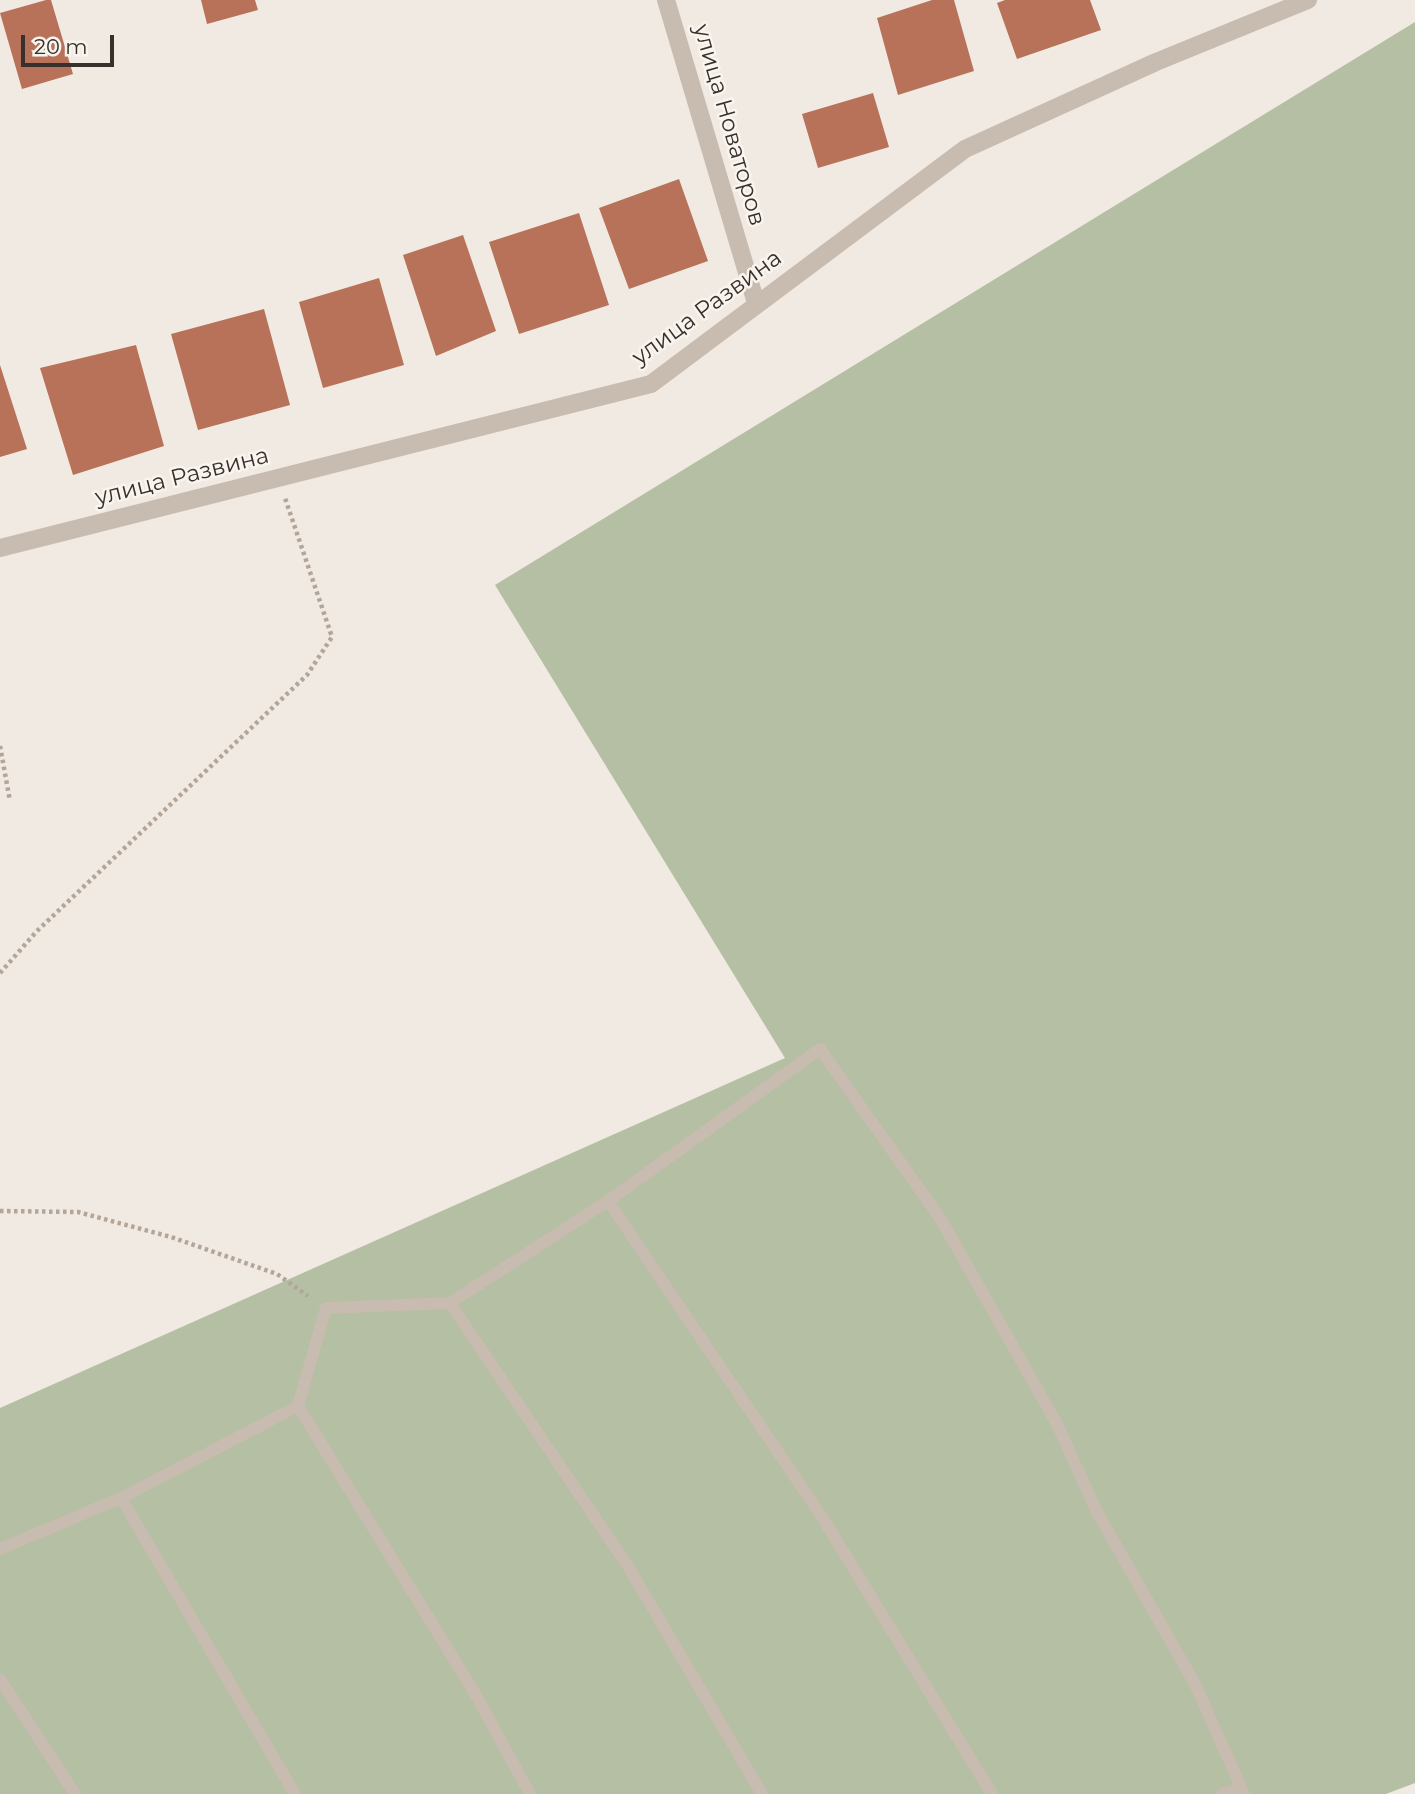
<!DOCTYPE html>
<html>
<head>
<meta charset="utf-8">
<style>
  body { margin:0 }
  #map { position:relative; width:1415px; height:1794px; overflow:hidden; background:#f1eae2; font-family:Montserrat,sans-serif }
  canvas { display:block }
  .scale { position:absolute; left:21px; top:35px; width:93px; height:32px; box-sizing:border-box; border:4px solid #38302c; border-top:0; padding-left:9px; font-size:21px; line-height:24px; white-space:nowrap; color:#38302c; -webkit-text-stroke:5px #f9f4ee; paint-order:stroke }
</style>
</head>
<body>
<div id="map">
<canvas width="1415" height="1794"></canvas>
<div class="scale">20 m</div>
</div>
<script>
const context = document.querySelector('canvas').getContext('2d');
context.lineJoin = 'round';
function paint(path, color) { context.fillStyle = color; context.fill(path, 'evenodd'); }
const shape = rows => new Path2D(rows.map(r => 'M' + r).join(''));
function strokePath(path, color, width, dash) { context.strokeStyle = color; context.lineWidth = width; context.lineCap = dash ? 'butt' : 'round'; context.setLineDash(dash || []); context.stroke(path); }
function label(font, color, halo, rows, align = 'center') {
  context.font = font + ' Montserrat,sans-serif'; context.lineWidth = 5; context.setLineDash([]); context.textBaseline = 'middle'; context.strokeStyle = halo; context.fillStyle = color; for (const [text, x, y, turn = 0] of rows) {
    context.save(); context.translate(x, y); context.rotate((+turn || 0) * Math.PI / 180); context.textAlign = isNaN(turn) ? turn : align; if (halo) context.strokeText(text, 0, 0); context.fillText(text, 0, 0); context.restore();
  }
}
paint(shape([
  [1415,22,1415,1783,1386,1794,0,1794,0,1408,785,1058,495,585]
]), '#b5bfa3');
paint(shape([
  [46,0,51,0,73,74,22,89,0,13],
  [201,0,255,0,258,10,207,24],
  [932,0,954,0,974,71,898,95,877,18],
  [1005,0,1090,0,1101,30,1017,59,997,3],
  [873,93,889,147,818,168,802,114],
  [679,179,708,261,629,289,599,208],
  [579,213,609,305,519,334,489,242],
  [463,235,496,331,436,356,403,255],
  [379,278,404,365,323,388,299,302],
  [264,309,290,405,198,430,171,334],
  [136,345,164,446,73,475,40,368],
  [0,365,27,449,0,457]
]), '#b87259');
strokePath(shape([
  [0,746,10,801],
  [0,973,37,931,307,675,332,637,285,498],
  [0,1211,78,1212,171,1237,277,1274,308,1296]
]), '#b4a599', 4.5, [3.5, 3.5]);
strokePath(shape([
  [608,1201,822,1517,992,1794],
  [450,1303,629,1568,762,1794],
  [298,1406,476,1695,530,1794],
  [121,1498,295,1794],
  [0,1549,121,1498,298,1406,326,1308,450,1303,608,1201,820,1049,940,1218,1057,1424,1096,1510,1195,1684,1244,1794],
  [0,1679,75,1794],
  [1222,1794,1240,1789]
]), '#c8bbaf', 12);
strokePath(shape([
  [666,0,756,303],
  [0,548,651,384,965,149,1156,62,1308,0]
]), '#c8bbaf', 18);
label('23px', '#38302c', '#f9f4ee', [
  ["улица Новаторов",729,125,74],
  ["улица Развина",707,308,-36],
  ["улица Развина",182,477,-14]
]);
</script>
</body>
</html>
